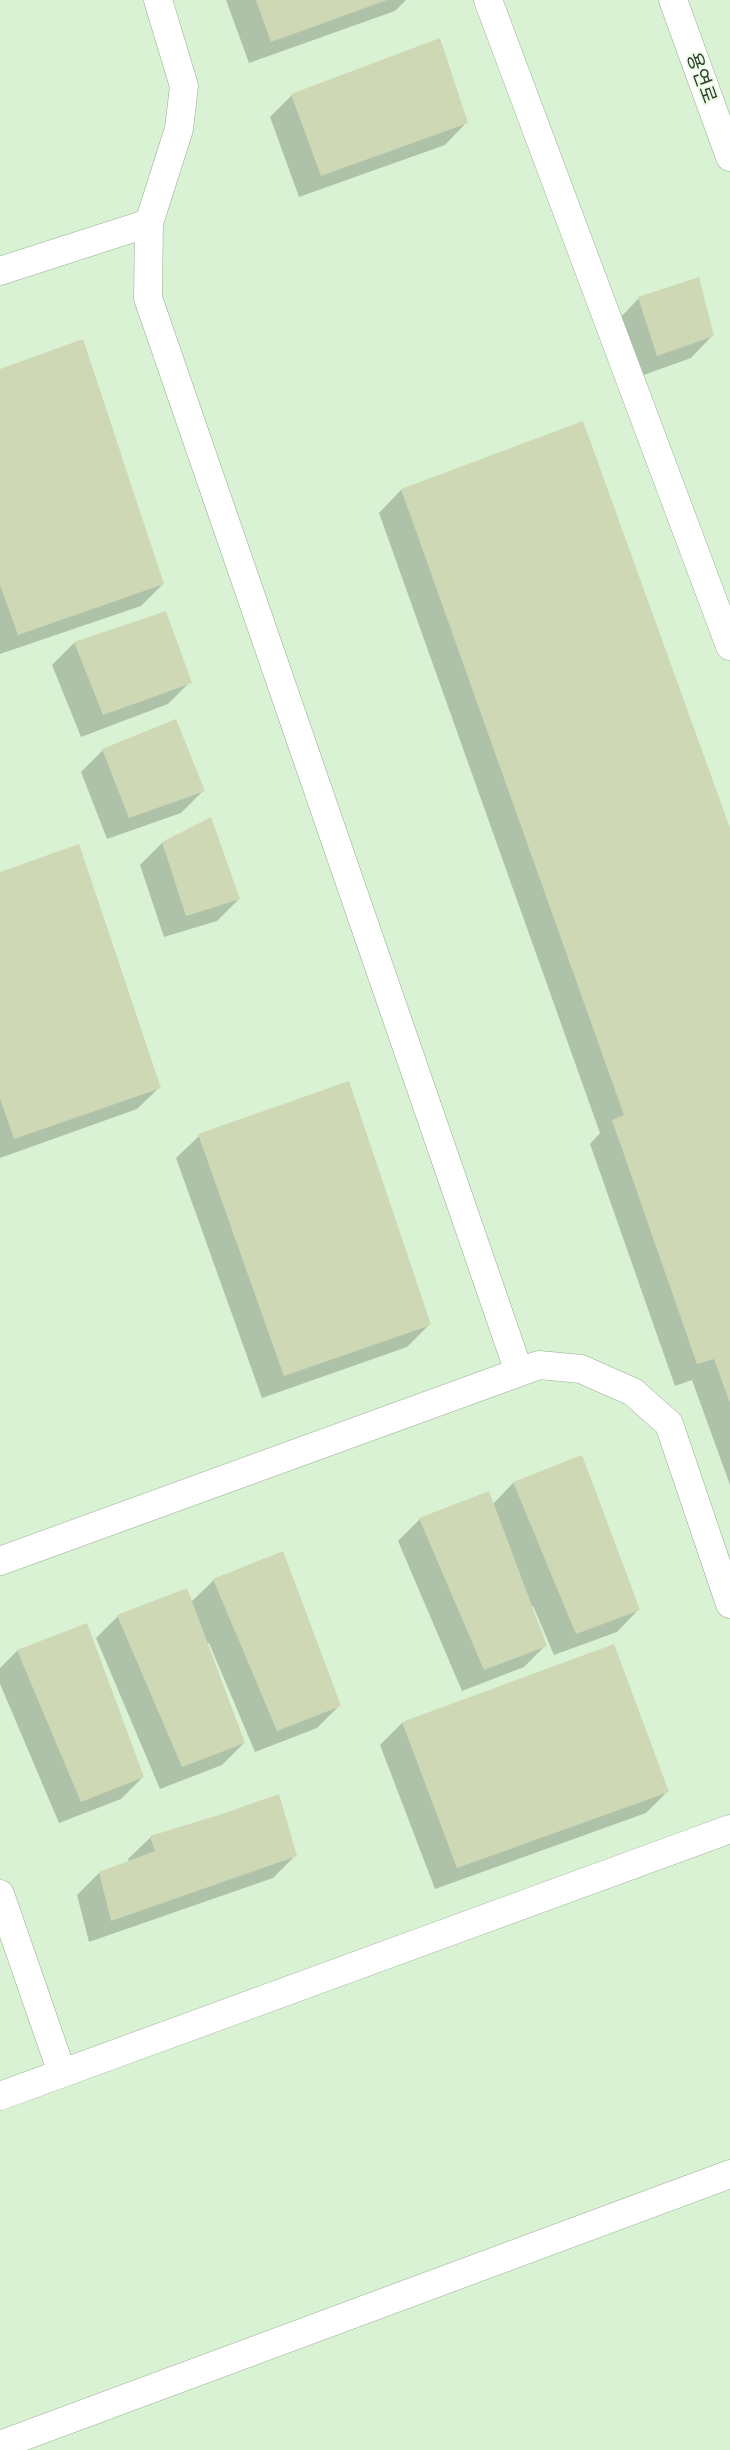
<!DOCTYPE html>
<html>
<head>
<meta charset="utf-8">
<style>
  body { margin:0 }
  canvas { display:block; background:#daf2d4 }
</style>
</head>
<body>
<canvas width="730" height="2450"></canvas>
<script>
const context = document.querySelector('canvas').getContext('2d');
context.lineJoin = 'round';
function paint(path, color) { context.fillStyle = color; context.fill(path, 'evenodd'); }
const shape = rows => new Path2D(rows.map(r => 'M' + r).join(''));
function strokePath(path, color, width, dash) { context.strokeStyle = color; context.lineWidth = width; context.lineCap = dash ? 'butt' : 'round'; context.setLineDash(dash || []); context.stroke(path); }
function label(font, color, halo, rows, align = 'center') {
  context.font = font + ' Cabin,"Noto Sans KR",sans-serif'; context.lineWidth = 4; context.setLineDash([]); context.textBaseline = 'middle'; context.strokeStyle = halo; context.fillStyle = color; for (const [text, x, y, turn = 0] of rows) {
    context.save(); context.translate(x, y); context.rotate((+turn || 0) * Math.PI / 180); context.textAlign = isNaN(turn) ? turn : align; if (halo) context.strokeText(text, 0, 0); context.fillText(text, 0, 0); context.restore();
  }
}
paint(shape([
  [226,0,406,0,395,11,249,63],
  [292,95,467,122,445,145,299,197,270,117],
  [639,298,713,335,691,358,635,378,617,321],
  [0,370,163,584,141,606,0,654],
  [582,422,730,831,730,1485,692,1380,675,1386,590,1144,600,1133,379,513,401,490],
  [165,613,190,682,168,704,81,737,52,665,74,643],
  [103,750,203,791,181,813,107,839,81,772],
  [210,819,239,899,217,921,164,937,140,865,162,843],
  [0,873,160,1087,137,1109,0,1158],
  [199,1136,429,1325,407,1347,262,1398,176,1158],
  [581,1456,639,1609,617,1632,554,1655,533,1606,531,1607,546,1645,524,1667,462,1691,398,1541,420,1519,493,1504,513,1483],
  [214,1580,339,1706,317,1728,255,1752,209,1643,207,1644,244,1743,222,1765,160,1789,96,1638,118,1616,191,1602],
  [86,1624,143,1777,121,1799,59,1823,0,1684,0,1668,17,1651],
  [613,1646,668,1791,646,1813,435,1889,380,1745,402,1723],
  [151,1837,295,1856,273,1878,89,1942,77,1895,99,1873,129,1862,128,1859]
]), '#0003');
paint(shape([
  [256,0,387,0,271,42],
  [440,38,468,123,321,176,291,94],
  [699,277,714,336,657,356,638,297],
  [83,339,164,584,18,635,0,585,0,369],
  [583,421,730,828,730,1403,714,1359,697,1364,612,1120,624,1115,401,489],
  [166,611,192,683,103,715,74,642],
  [176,719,205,791,129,818,102,749],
  [211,817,240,899,186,916,162,842],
  [79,844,161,1088,14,1139,0,1098,0,872],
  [349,1081,431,1325,284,1376,198,1134],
  [582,1455,640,1610,576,1634,513,1482],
  [489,1491,547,1646,484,1670,419,1518],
  [283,1551,341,1706,277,1731,213,1579],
  [187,1588,245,1743,182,1767,117,1615],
  [87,1623,144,1777,81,1802,17,1650],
  [614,1644,669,1792,457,1868,402,1722],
  [279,1794,297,1856,111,1921,99,1872,155,1851,150,1836,222,1814]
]), '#cfd8b5');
const minor = shape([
  [158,0,184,86,179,129,149,223,148,298,519,1372],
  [488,0,730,646],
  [673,0,730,157],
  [0,271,149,223],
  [0,1561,539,1365,581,1369,633,1392,669,1424,730,1604],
  [0,1894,62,2073],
  [0,2096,730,1829],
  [0,2445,730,2174]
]);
strokePath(minor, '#97ae92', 29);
strokePath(minor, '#fff', 28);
label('19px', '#313b2f', '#eafee6', [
  ["용연로",701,78,70]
]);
</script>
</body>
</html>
